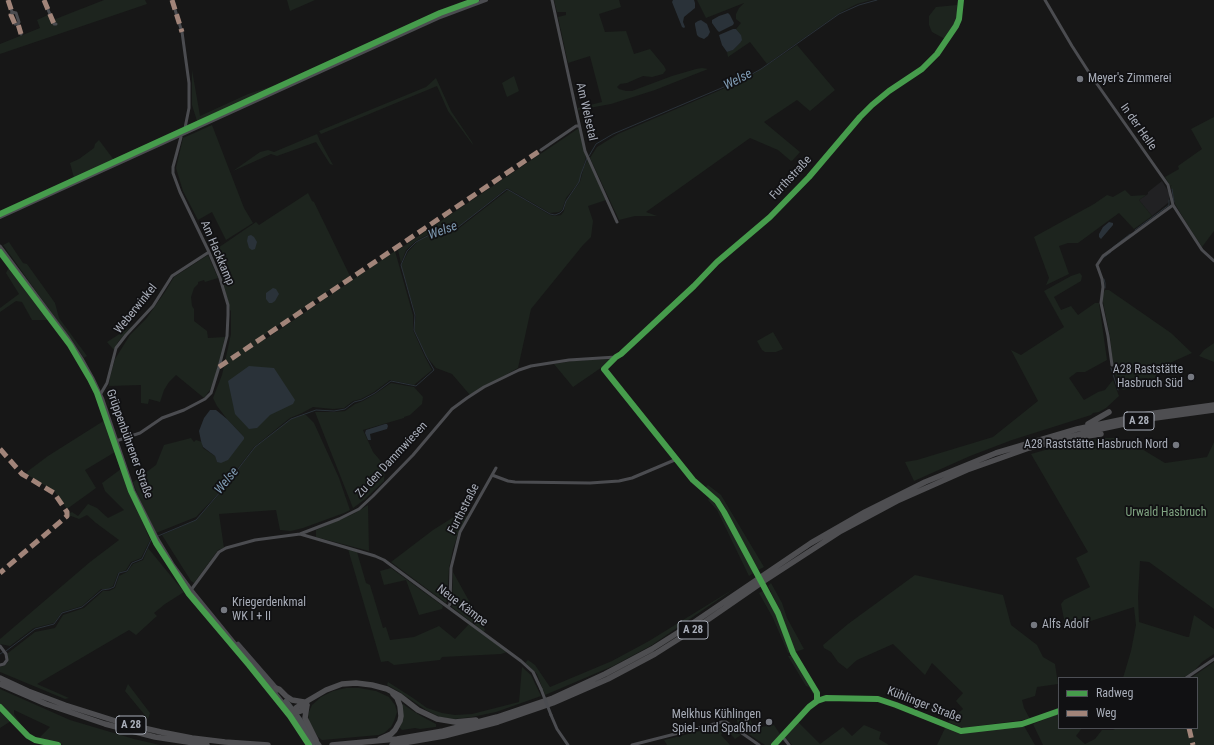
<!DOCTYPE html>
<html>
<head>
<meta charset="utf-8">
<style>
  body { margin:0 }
  #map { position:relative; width:1214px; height:745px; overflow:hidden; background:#171717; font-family:"Roboto Condensed",sans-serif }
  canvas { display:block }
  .legend { position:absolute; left:1058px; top:677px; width:140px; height:52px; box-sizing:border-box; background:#111113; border:1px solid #4d4f55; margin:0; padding:5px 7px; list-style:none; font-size:12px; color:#a8adb8 }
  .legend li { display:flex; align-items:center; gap:8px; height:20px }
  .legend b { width:20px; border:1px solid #4d4f55 }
</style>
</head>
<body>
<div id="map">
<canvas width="1214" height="745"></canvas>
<ul class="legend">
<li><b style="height:5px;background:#469c4c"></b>Radweg</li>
<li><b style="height:5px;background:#a18479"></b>Weg</li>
</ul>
</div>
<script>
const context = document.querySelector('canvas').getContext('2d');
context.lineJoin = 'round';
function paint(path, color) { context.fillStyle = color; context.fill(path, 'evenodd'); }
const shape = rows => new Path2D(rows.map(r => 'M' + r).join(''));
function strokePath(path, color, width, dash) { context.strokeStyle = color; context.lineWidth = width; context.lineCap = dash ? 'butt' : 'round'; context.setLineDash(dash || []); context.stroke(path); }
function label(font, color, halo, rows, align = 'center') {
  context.font = font + ' "Roboto Condensed",sans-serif'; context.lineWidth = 3.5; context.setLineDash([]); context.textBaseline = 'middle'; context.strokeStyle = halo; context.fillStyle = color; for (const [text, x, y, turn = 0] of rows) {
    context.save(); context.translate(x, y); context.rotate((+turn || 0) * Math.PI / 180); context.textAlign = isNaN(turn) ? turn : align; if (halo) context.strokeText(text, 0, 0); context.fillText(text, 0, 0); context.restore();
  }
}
paint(shape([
  [1162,181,1169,193,1169,202,1152,216,1139,200,1148,194,1148,192]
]), '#212123');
paint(shape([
  [104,0,145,0,147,4,0,54,0,44,40,28,37,20,50,14,53,20],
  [287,0,315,0,290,11],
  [554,0,619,0,621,7,599,14,605,32,626,31,634,54,650,49,664,66,666,70,663,74,652,77,643,76,636,79,627,83,620,84,617,87,619,89,626,91,632,91,672,76,696,69,702,68,708,69,655,90,611,104,578,110,578,108,602,102,590,56,568,63,558,17,566,15,566,12,557,12],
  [697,0,871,0,857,4,841,12,767,64,750,42,728,57,727,52,733,50,740,43,741,35,736,29,741,23,736,19,736,14,739,8,744,3,706,18],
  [957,5,959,16,955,28,945,39,932,32,929,25,929,16,936,7],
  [797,45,835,90,810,111,797,100,764,122,800,152,793,160,791,161,778,150,750,138,646,212,657,216,635,216,619,220,590,158,597,147,618,134,746,79],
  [192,70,200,116,248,94,279,84,279,85,197,121,192,105],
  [514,76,519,91,507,97,502,83],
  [436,78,451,111,472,142,473,145,448,111,437,86,321,134,319,131,426,87],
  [1214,117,1214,231,1202,247,1189,227,1175,204,1172,189,1170,187,1172,185,1170,186,1165,177,1179,169,1178,166,1202,149,1191,129],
  [212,125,244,208,253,223,226,240,212,212,198,220,183,191,176,168,183,138],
  [579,128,586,157,579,182,566,198,562,210,559,212,550,213,507,188,457,228,435,231,416,241,406,250,401,263,398,250],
  [317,134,320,141,333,165,330,164,316,142,277,156,271,154,233,171,260,152,268,150,274,152],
  [99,140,114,160,74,178,70,163,79,159,94,148,95,144],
  [588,159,606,200,588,206,593,221,591,237,583,245,531,309,518,368,470,395,452,374,436,368,426,356,414,329,416,316,401,266,408,252,417,242,435,232,458,229,508,190,550,215,555,216,561,215,564,211,566,201,580,182,584,167],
  [1125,190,1131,196,1146,195,1139,200,1152,216,1134,229,1119,213,1078,243,1068,243,1059,246,1069,274,1046,285,1049,278,1034,237,1094,204,1107,195,1113,197],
  [308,193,312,201,314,202,350,276,263,336,266,339,395,251,413,315,413,330,425,357,432,370,414,385,390,380,374,392,361,399,353,401,344,408,333,409,313,407,302,413,290,418,254,447,218,494,196,517,156,533,140,502,133,482,156,465,164,445,191,438,194,442,196,440,202,442,203,448,215,456,217,462,244,437,227,419,217,406,213,398,222,375,231,334,231,311,230,310,222,277,212,252,256,222,259,225],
  [9,242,23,263,27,264,55,303,59,318,87,356,84,358,3,245],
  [208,255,218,278,205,282,204,280,198,282,198,284,194,288,191,297,192,306,194,309,194,321,207,331,208,338,225,337,216,374,210,390,204,398,176,375,169,382,164,390,160,402,149,399,148,404,141,403,141,385,109,386,110,377,115,359,130,335,146,319,165,292,174,277],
  [9,267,50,320,32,320,22,302,16,301,0,312,0,308,19,294,6,273],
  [1080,273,1082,276,1081,281,1054,297,1061,310,1071,306,1078,315,1095,303,1099,303,1107,360,1085,372,1077,372,1069,378,1084,400,1098,392,1105,390,1113,380,1119,396,1106,408,1099,412,1093,413,1091,415,1012,440,970,456,914,481,905,462,917,460,993,437,1038,401,1011,350,1021,355,1064,327,1044,291,1071,276],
  [1105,290,1109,290,1171,333,1192,353,1159,368,1154,381,1123,390,1117,383,1113,364,1110,337,1103,302,1103,294],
  [132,326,118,342,114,350,107,342],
  [773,332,783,349,776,352,765,352,762,350,757,341],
  [1214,343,1214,362,1199,356,1204,350],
  [609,359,611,361,573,387,554,364,573,361],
  [391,383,414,387,423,397,422,404,410,415,404,417,404,418,363,430,373,452,385,466,384,481,364,500,353,508,315,412,333,412,345,411,355,404,363,401,375,394],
  [303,415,306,415,314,423,339,478,350,510,344,513,303,528,291,531,280,530,276,510,219,514,224,548,218,550,194,583,191,581,162,535,196,520,221,492,255,447,291,419],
  [105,420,115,452,85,470,96,488,67,509,54,491,26,474,28,471,48,456],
  [1103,438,1114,438,1132,443,1165,463,1207,457,1214,442,1214,609,1149,562,1140,561,1138,596,1139,622,1187,637,1189,637,1194,615,1214,629,1214,654,1202,662,1195,670,1183,678,1123,678,1131,651,1136,625,1134,607,1066,629,1061,604,1064,600,1090,587,1076,558,1088,552,1031,454,1066,444,1088,440],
  [121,469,150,540,141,558,131,562,126,570,118,573,113,586,108,589,101,589,82,606,62,612,54,623,34,628,10,646,0,644,0,639,90,562,119,540,96,523,87,515,79,519,71,516,68,517,68,514,72,512,78,516,88,504,97,508,108,518,124,510,105,491,102,483],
  [708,485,721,495,764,567,758,570,723,504,718,498,705,488],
  [709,498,712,498,724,514,755,572,749,576,717,510,708,500],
  [368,505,369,551,316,537,316,530,353,514],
  [457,515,468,516,459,531,453,549,449,568,447,601,446,603,391,562,433,530],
  [148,548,184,592,165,604,154,613,157,616,136,635,129,630,37,684,69,698,65,699,0,672,0,667,5,665,8,662,8,653,35,632,55,628,63,615,84,608,103,591,109,591,115,588,119,576,127,572,133,564,143,560],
  [348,549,357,552,366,583,370,585,383,628,386,627,390,640,414,637,439,626,455,639,469,624,507,652,501,654,442,657,440,660,394,665,388,661,381,662],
  [391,568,443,606,442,609,419,615,406,580,384,585,380,571],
  [453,572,485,630,484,632,452,607],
  [915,575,1003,595,1011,625,1037,645,1043,657,1055,664,1058,684,1037,687,1035,696,1022,700,1024,708,1030,719,963,728,948,722,963,709,956,701,963,693,932,663,925,675,893,644,857,660,847,669,838,662,831,652,824,648,823,645,848,624],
  [771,583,782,603,787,618,804,649,795,652,781,613,768,586],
  [735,588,652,645,613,666,545,695,537,674,525,663,528,660,535,665,550,687,612,661,649,641],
  [764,590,778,615,792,652,788,653,773,618,759,593],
  [788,656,792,656,816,693,816,699,809,687,806,686],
  [1214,662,1214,745,1043,745,1033,724,1055,715,1059,715,1059,728,1082,728,1076,736,1085,744,1095,739,1102,730,1113,730,1117,728,1197,728,1197,678,1191,678],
  [522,667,531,675,541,696,496,712,472,717,454,719,440,717,426,710,398,691,387,685,388,682,413,698,427,708,442,713,455,715,472,714,519,702],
  [128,684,150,713,148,719,125,691],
  [346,688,359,688,376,691,389,697,395,705,397,712,394,721,391,727,384,733,379,735,322,740,318,737,309,722,308,714,312,705,321,697,333,691],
  [0,689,70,720,134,739,160,745,63,745,39,738,50,727,14,710,14,714,22,726,20,730,11,721,0,728,0,711,1,710,10,719,5,708,0,704],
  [403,704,407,707,421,716,436,724,436,727,420,729,415,728,402,730,398,726,401,705],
  [748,711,752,724,755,723,761,727,774,725,780,734,771,745,765,745,738,727,738,724,735,714],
  [798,722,820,744,843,727,852,736,864,725,881,732,879,739,889,745,792,745,785,737],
  [720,726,726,726,741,735,735,739,726,729,721,735,730,745,667,745,664,740],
  [946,726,964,733,1024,726,1035,745,937,745]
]), '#1d241e');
paint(shape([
  [673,0,694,0,695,3,695,8,684,17,683,22,685,27,684,28,682,27,672,2],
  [728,13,730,15,734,23,733,25,719,32,717,30,712,23,712,20,719,16],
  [701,20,707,24,710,32,708,36,704,39,699,37,697,35,695,25,695,23,698,21],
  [733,29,736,29,741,35,742,40,740,43,733,50,727,52,722,45,719,35],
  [1109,222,1113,223,1113,225,1101,239,1099,237,1099,234,1103,227],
  [251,235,254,237,257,242,255,249,252,250,249,248,247,241,248,236],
  [273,288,276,289,279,294,275,301,272,303,269,303,266,299,266,293],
  [249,366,274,368,295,400,293,404,270,415,257,428,249,429,235,414,228,381],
  [210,410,216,410,227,419,244,437,244,439,228,460,221,463,217,462,215,456,203,447,201,441,199,431,204,418],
  [385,424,387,424,388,426,387,429,370,434,371,440,368,440,365,433,366,430]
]), '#2a3239');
strokePath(shape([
  [589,156,596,144,613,134,745,78,761,69,839,14,859,5,877,0],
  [1172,189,1174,202],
  [1135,230,1169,205,1169,200],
  [1112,248,1130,234],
  [1103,258,1111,252],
  [1104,279,1105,283,1105,288],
  [1111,368,1118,390],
  [97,397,104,416],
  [105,420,115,451],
  [158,536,196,520,221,491,255,447,291,419,316,410,334,411,345,409,354,402,362,400,375,393,391,381,416,386,434,370,426,356,414,330,415,315,401,265,407,251,416,242,435,232,457,228,507,189,550,214,555,215,560,213,563,210,566,201,579,182,581,174,587,158],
  [6,651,35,629,54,624,62,613,82,607,102,590,109,589,114,587,119,573,127,571,132,563,142,559,151,540,152,539],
  [0,654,3,652]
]), '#2a3239', 1);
strokePath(shape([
  [8,0,12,12,11,15,15,24,18,24,21,34],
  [44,0,54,24,56,24],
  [172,0,182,32,189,83,189,108,185,128,187,132],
  [552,0,585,151,617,222],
  [1045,0,1072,46,1090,74,1168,185,1173,205,1202,250,1214,261],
  [12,12,16,13,19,22,18,24],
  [541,150,576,126,579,126],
  [616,357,604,369,693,480,711,496,720,506,756,570],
  [1112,365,1108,336,1101,303,1103,287,1102,279,1097,265,1103,256,1173,205],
  [100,395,107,383,116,348,126,335,153,306,172,276,209,252],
  [116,441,140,433,162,418,184,410,205,399,211,393,219,367,227,336,228,315,228,305,220,278,209,252,180,192,173,173,173,167,181,137,180,135],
  [492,475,508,481,515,482,590,483,619,481,632,478,677,459],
  [300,534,375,556,384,560,521,661,533,672,541,689],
  [766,589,778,613,793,653,817,693,817,701],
  [191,590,219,552,226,548,255,540,300,534,339,519,359,509,373,496,413,455,452,409,467,398,484,387,519,370,531,366,569,360,616,357,621,354,694,286,717,262,770,217,809,177,860,117,872,105,889,91,922,69,937,54,956,26,959,19,961,0],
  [448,607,450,604,451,568,460,532,496,468],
  [0,646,6,654,7,660,4,664,0,665],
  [1186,678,1214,659],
  [0,707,28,736,35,740,58,745],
  [551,715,557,729,568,745],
  [782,736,789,745],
  [632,745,722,722,726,722,759,745],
  [774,745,809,707,817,701,826,698,878,699,896,705,961,731,1022,724,1059,711]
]), '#4b4c50', 3);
strokePath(shape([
  [0,217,242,107,438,18,486,0]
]), '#4b4c50', 4);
strokePath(shape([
  [0,247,67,337,82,360,92,378,102,399,133,491,157,539,172,564,191,590,283,703],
  [238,644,278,690]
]), '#4a4a4e', 4.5);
strokePath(shape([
  [286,701,319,745],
  [283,703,313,745]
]), '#4d4f52', 5);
strokePath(shape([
  [1088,424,1109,412],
  [1080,437,1101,434],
  [0,678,28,691,65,705,122,723,161,732,192,738,225,742,268,745],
  [0,684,46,704,105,724,155,737,207,745],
  [276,688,279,689,286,696,292,700,304,702],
  [307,705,305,718,316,740],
  [291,713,297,707,326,690,342,684,356,683,372,685,387,689,400,696,418,710,437,719,455,722,476,720],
  [292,714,301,711,307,705],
  [380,739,391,734,395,730,400,721,401,716,400,706,397,698,393,694],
  [332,745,397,739,443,731,497,717,553,698,605,674,652,649,693,623,811,543,865,512,925,482,996,453,1077,429,1148,414,1214,405],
  [392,745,444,736,498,722,553,703,608,679,655,654,696,628,764,581,841,531,897,501,967,470,1029,448,1096,430,1148,419,1214,410]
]), '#4e4e51', 5.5);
strokePath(shape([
  [756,570,766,589],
  [541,689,551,715]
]), '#4b4c50', 3);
strokePath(shape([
  [8,0,12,12,11,15,15,24,18,24,21,34],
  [44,0,54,24,56,24],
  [172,0,182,32],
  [219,367,541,150],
  [0,449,22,474,54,493,67,512,67,516,0,573],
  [1189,728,1193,745]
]), '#a18479', 5, [10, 5]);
strokePath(shape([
  [0,214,440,13,476,0],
  [0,252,70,345,90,379,97,393,131,491,156,543,189,594,249,665,290,716,309,745],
  [817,701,817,693,793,653,778,613,724,512,717,501,693,480,604,369,616,357,621,354,694,286,717,262,770,217,809,177,860,117,872,105,889,91,922,69,937,54,956,26,959,19,961,0],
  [0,707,28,736,35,740,58,745],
  [774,745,809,707,817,701,826,698,878,699,896,705,961,731,1022,724,1059,711]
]), '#469c4c', 6);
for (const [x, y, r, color] of [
  [1080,79,4,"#757880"],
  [1191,377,4,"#757880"],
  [1176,445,4,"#757880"],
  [224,610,4,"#757880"],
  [1034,625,4,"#757880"],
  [769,722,4,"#757880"]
]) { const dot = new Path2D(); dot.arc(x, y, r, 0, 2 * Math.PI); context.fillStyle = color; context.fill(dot); strokePath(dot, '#111113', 1.5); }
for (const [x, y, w] of [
  [1139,421,30],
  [693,630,30],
  [131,725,30]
]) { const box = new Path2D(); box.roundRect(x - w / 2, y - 9, w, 18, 3); context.fillStyle = '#111113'; context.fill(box); strokePath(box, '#a8adb8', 1); }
label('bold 11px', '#a8adb8', null, [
  ["A 28",1139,421],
  ["A 28",693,630],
  ["A 28",131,725]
]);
label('12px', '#a8adb8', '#111113', [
  ["Meyer's Zimmerei",1088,79],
  ["A28 Raststätte",1183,370,"right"],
  ["Hasbruch Süd",1183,384,"right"],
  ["A28 Raststätte Hasbruch Nord",1168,445,"right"],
  ["Kriegerdenkmal",232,603],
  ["WK I + II",232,617],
  ["Alfs Adolf",1042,625],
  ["Melkhus Kühlingen",761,715,"right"],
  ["Spiel- und Spaßhof",761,729,"right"]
], 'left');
label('12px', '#a8adb8', '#111113', [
  ["Am Welsetal",586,112,77],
  ["In der Helle",1138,127,55],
  ["Furthstraße",791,178,-47],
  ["Am Hackkamp",217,253,67],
  ["Weberwinkel",136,309,-51],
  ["Grüppenbührener Straße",129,444,70],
  ["Zu den Dammwiesen",392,460,-47],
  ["Furthstraße",464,509,-63],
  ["Neue Kämpe",462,606,37],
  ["Kühlinger Straße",924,705,21]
]);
label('12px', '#7fa381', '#111113', [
  ["Urwald Hasbruch",1166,513]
]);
label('italic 13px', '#7f9bb3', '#111113', [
  ["Welse",738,80,-27],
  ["Welse",443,231,-20],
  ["Welse",227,481,-51]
]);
</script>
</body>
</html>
